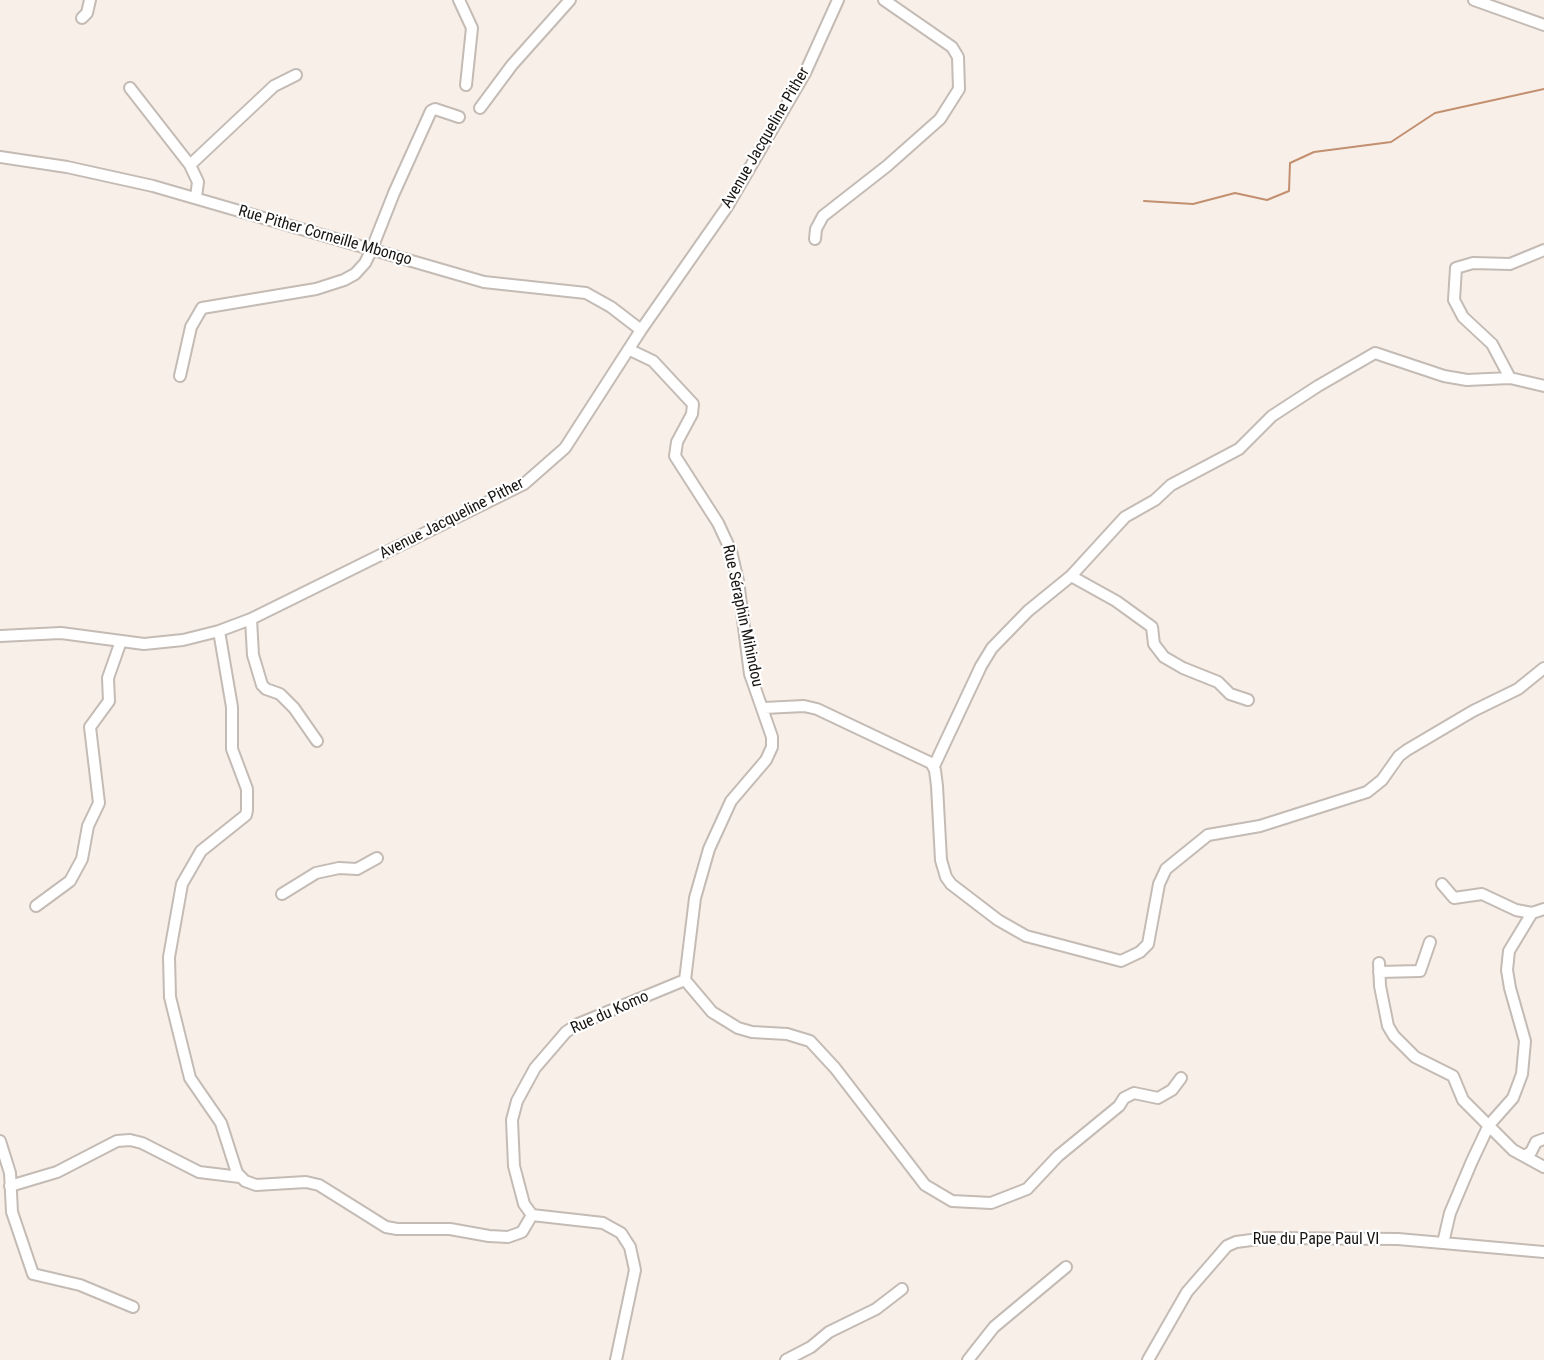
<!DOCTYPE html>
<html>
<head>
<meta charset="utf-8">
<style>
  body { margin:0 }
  canvas { display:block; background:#f8efe9 }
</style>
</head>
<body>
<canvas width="1544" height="1360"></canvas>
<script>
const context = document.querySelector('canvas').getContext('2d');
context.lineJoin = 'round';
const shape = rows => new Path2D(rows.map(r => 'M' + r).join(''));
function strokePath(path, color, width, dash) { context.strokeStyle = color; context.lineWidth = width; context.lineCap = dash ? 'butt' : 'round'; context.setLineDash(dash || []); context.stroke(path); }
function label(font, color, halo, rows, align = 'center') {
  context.font = font + ' "Roboto Condensed",sans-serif'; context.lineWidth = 4.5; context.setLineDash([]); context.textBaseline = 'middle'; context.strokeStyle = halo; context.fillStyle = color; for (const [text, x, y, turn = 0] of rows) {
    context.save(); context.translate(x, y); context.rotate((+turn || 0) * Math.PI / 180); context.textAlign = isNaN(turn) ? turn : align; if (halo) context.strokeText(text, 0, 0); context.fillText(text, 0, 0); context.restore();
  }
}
strokePath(shape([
  [1144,201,1193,204,1235,193,1267,200,1289,191,1290,163,1314,152,1391,142,1435,113,1544,89]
]), '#c28f6f', 2);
const minor = shape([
  [459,0,472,28,466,85],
  [1474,0,1544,25],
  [82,18,87,13,90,0],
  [130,88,190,165,198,182,196,197],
  [480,108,512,65,570,0],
  [0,157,67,167,153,186,484,282,586,293,611,307,641,330],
  [190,165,274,86,296,75],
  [815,239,816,229,823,216,887,166,940,119,959,89,958,57,952,47,884,0],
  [630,350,653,361,693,404,692,414,677,442,675,456,718,523,731,551,738,581,750,674,772,737,772,747,766,760,731,801,709,849,695,898,685,980],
  [180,376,191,327,202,308,316,289,344,280,355,274,365,263,371,251,394,193,431,111,435,109,459,117],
  [1510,378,1492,344,1463,317,1454,300,1456,268,1473,263,1510,264,1544,250],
  [1071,576,1116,601,1152,627,1154,644,1164,657,1183,668,1218,682,1230,694,1248,700],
  [251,619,253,655,262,685,266,689,280,694,294,708,317,741],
  [219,631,232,707,232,749,247,789,247,810,246,815,201,851,182,884,169,957,170,997,190,1078,221,1123,237,1173,245,1181,256,1185,306,1182,319,1185,386,1227,397,1229,450,1229,489,1236,508,1237,522,1232,532,1215],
  [0,636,61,633,144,644,183,640,219,631,251,619,524,484,565,448,641,330,727,207,805,73,838,0],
  [764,708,804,706,817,709,931,763,935,770,937,786,941,860,946,877,951,884,998,920,1026,936,1121,961,1140,952,1148,944,1159,884,1166,869,1208,835,1260,826,1367,792,1382,780,1399,756,1407,750,1473,711,1518,689,1544,668],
  [934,766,981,666,992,648,1028,611,1071,576,1125,517,1155,500,1171,485,1239,449,1272,416,1318,386,1375,353,1444,376,1467,380,1510,378,1544,386],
  [1442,884,1454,898,1482,894,1516,910,1532,913],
  [282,894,316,873,339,868,357,869,377,858],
  [36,906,70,881,82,859,88,826,99,803,90,727,109,701,108,678,121,641],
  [1379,963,1380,986,1388,1026,1394,1036,1415,1057,1453,1076,1463,1100,1513,1150,1544,1167],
  [1379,972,1420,971,1430,942],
  [685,980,712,1012,738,1028,752,1032,787,1034,810,1041,835,1068,925,1185,952,1201,991,1203,1027,1189,1058,1156,1119,1106,1124,1098,1134,1093,1158,1098,1172,1090,1181,1078],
  [0,1141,10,1173,12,1212,33,1274,80,1285,133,1307],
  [1524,1156,1531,1152,1536,1142,1544,1139],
  [10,1186,57,1172,117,1141,130,1140,142,1143,199,1172,240,1177],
  [1443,1243,1450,1213,1472,1161,1489,1125,1513,1098,1522,1074,1525,1041,1510,988,1507,970,1509,951,1532,913,1544,909],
  [616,1360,635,1270,630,1247,621,1233,603,1223,532,1215,524,1204,514,1166,512,1120,517,1101,535,1068,566,1032,578,1024,685,980],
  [786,1360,811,1347,829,1332,876,1309,902,1289],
  [968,1360,994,1327,1066,1267],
  [1148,1360,1187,1292,1227,1246,1236,1242,1267,1238,1398,1239,1544,1252]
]);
strokePath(minor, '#c4bbb5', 14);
strokePath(minor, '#fff', 10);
label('16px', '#171412', '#fff', [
  ["Avenue Jacqueline Pither",766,138,-60],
  ["Rue Pither Corneille Mbongo",325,236,16],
  ["Avenue Jacqueline Pither",452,519,-27],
  ["Rue Séraphin Mihindou",742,616,78],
  ["Rue du Komo",610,1013,-24],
  ["Rue du Pape Paul VI",1316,1240]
]);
</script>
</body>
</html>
